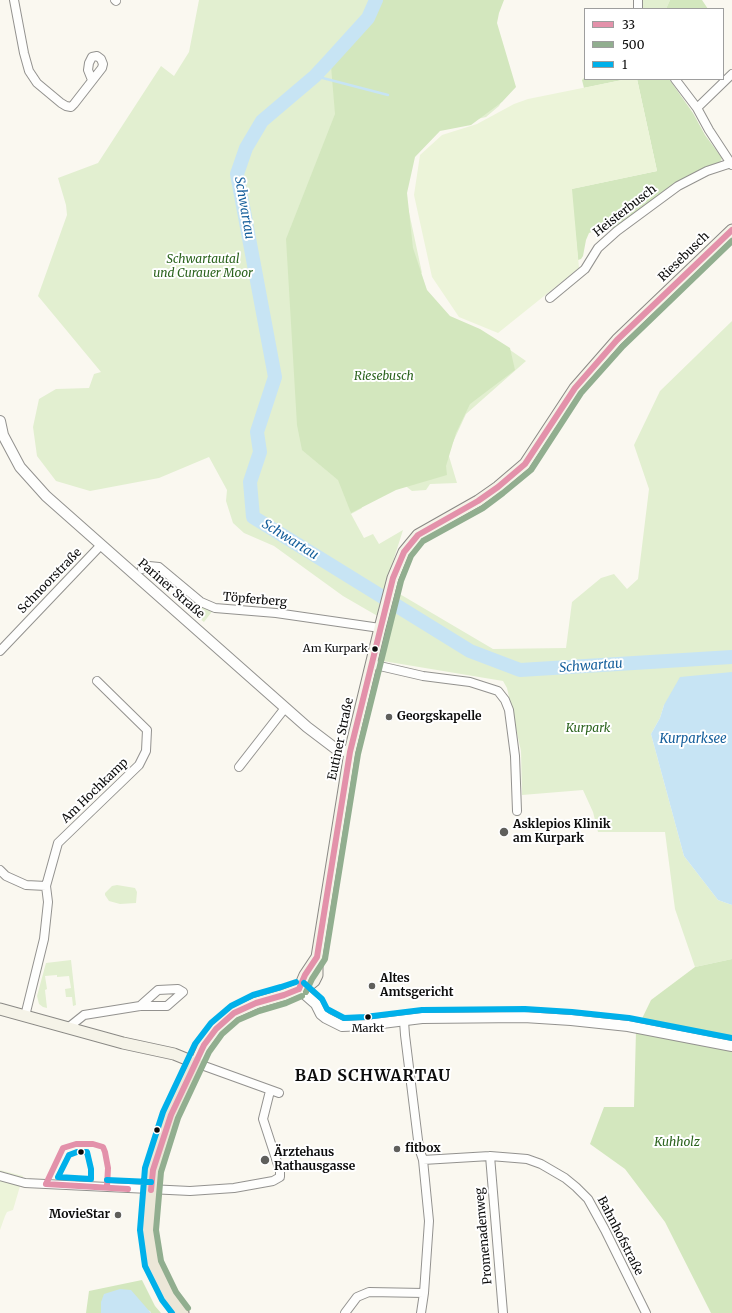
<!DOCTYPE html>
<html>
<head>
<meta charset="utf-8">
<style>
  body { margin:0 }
  #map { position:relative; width:732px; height:1313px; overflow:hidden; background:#faf8f0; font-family:Merriweather,serif }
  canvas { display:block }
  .legend { position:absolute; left:584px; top:8px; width:140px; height:72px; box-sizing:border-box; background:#fff; border:1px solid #9e9e9e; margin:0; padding:5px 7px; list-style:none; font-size:12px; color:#0c0c0c }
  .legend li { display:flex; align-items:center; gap:8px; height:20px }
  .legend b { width:20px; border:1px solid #9e9e9e }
</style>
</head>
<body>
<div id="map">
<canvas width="732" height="1313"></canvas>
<ul class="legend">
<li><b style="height:5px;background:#e391aa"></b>33</li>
<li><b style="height:5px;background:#91ae8f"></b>500</li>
<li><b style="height:5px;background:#00b0ea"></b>1</li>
</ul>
</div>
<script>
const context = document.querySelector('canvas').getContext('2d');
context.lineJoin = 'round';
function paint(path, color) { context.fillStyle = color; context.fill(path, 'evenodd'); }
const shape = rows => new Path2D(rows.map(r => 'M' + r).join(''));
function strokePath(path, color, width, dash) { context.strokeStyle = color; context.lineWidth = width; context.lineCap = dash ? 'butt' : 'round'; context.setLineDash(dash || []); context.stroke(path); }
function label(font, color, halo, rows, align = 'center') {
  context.font = font + ' Merriweather,serif'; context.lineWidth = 4; context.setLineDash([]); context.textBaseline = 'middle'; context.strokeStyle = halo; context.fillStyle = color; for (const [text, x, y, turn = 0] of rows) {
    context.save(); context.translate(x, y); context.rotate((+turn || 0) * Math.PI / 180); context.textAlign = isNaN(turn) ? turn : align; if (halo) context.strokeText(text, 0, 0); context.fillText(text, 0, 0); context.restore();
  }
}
paint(shape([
  [199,0,494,0,489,4,512,83,499,106,486,117,430,130,410,151,403,184,422,273,354,255,339,317,487,334,526,361,466,414,448,453,457,483,430,484,426,490,412,491,332,428,362,508,351,514,364,538,373,534,379,544,403,530,384,590,398,593,493,649,566,648,572,602,601,578,614,574,627,589,638,579,649,489,634,445,660,391,732,321,732,676,664,705,660,718,651,734,684,856,718,900,732,905,732,959,695,967,675,909,665,832,598,832,593,812,583,790,522,795,521,751,507,688,503,681,371,659,381,618,343,596,274,546,244,533,233,523,226,501,227,490,209,457,159,478,90,491,56,481,37,456,33,427,39,399,56,389,89,388,94,374,101,372,38,296,67,215,66,205,58,178,98,163,161,66,174,76,189,52],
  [641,0,670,0,666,9,641,9],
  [183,591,214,609,204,622,177,601],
  [117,885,135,888,137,892,136,903,120,904,109,901,105,895,105,893,112,886],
  [71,960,76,1005,73,1006,72,997,66,997,65,989,71,988,69,976,57,977,57,975,45,976,47,989,45,990,47,1008,43,1007,39,1004,37,996,46,963]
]), '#e2efd0');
paint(shape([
  [380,0,504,0,499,13,497,23,516,87,502,102,471,125,440,131,415,157,407,193,413,248,427,290,450,316,480,329,510,348,515,370,470,404,456,433,446,466,447,475,396,490,351,513,338,480,302,450,297,425,286,239,335,114,331,66,372,20],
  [670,0,702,0,708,9,666,9],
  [585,77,585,79,627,79,584,88,582,80],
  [637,79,669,79,693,113,705,135,722,158,721,161,718,163,704,168,675,184,615,228,601,229,589,233,586,240,583,256,581,259,578,260,571,189,657,171],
  [732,959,732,1313,711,1313,665,1222,625,1169,590,1144,604,1107,634,1107,636,1031,651,1000,695,967],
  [142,1280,155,1306,161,1313,151,1313,150,1311,101,1302,101,1313,86,1313,89,1291]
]), '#d3e7be');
paint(shape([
  [627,79,637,79,657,171,572,189,579,268,498,333,459,317,432,277,414,195,420,155,442,135,477,124,514,104,528,99],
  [0,1170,23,1176,13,1210,7,1212,5,1216,0,1230]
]), '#ecf4d9');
paint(shape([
  [732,672,732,905,718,900,684,856,651,734,660,718,664,705,680,677],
  [120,1289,131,1290,151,1313,101,1313,101,1302,104,1294]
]), '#c7e4f4');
strokePath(shape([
  [315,76,388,95]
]), '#c7e4f4', 2.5);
strokePath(shape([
  [376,0,368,18,329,61,315,76,262,121,246,148,237,174,275,377,257,432,260,452,250,482,253,517,470,651,520,670,732,657]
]), '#c7e4f4', 14);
const minor = shape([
  [14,0,24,53,29,71,37,83,61,103,66,106,71,107,74,104,102,68,103,64,101,59,97,56,92,57,89,63,88,70,92,80],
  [115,0,116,1],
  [638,9,638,0],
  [675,79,697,108,709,130,732,165],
  [697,108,732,74],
  [550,298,585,269,598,248,617,231,678,186,707,171,731,163],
  [142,569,149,566,159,567,201,602,215,608,276,613,380,628],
  [0,651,101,545],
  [371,664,423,676,470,682,498,691,505,700,509,710,515,756,517,811],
  [239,767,285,708],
  [0,870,6,876,26,885,46,886],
  [25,1016,44,939,48,902,46,886,58,843,139,765,146,751,147,730,97,681],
  [404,1021,405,1035,419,1148,423,1160,429,1221,424,1293,421,1313],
  [69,1027,84,1015,140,1006,167,1006,183,992,178,989,158,990,140,1006],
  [196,1063,279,1093],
  [490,1156,503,1313],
  [423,1160,490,1156,515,1158,527,1159,541,1164,565,1178,576,1187,588,1199,605,1230,646,1313],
  [0,1176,25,1183,190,1191,234,1188,273,1181,280,1177,280,1171,263,1119,270,1091],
  [345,1313,357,1297,369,1292,424,1293]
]);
const tertiary = shape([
  [0,421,3,435,20,467,46,496,307,727,336,749,350,752],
  [299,989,316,1004,321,1014,326,1018,342,1026,366,1025,422,1018,524,1017,571,1020,628,1026,732,1046]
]);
const secondary = shape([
  [299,989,305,975,317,957],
  [0,1009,123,1043,174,1054,196,1063,204,1045,216,1029,234,1013,256,1003,284,995,309,985,314,981,317,975,317,957,350,752,380,628,393,578,404,552,418,535,478,501,498,487,525,464,575,388,617,340,732,230]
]);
const primary = shape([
  [182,1313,169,1296,153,1263,148,1230,149,1208,153,1170,164,1136,171,1115,196,1063]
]);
strokePath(minor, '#93928f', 10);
strokePath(tertiary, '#93928f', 12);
strokePath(secondary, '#8a8985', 13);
strokePath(primary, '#80807c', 15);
strokePath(minor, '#fefefd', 8);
strokePath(tertiary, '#fefefd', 10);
strokePath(secondary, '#f5f3e8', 11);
strokePath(primary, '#ece7d8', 13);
strokePath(shape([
  [299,989,305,975,317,957,350,752,393,578,404,552,418,535,478,501,498,487,525,464,575,388,617,340,732,230],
  [46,1184,63,1148,76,1144,93,1144,103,1147,105,1152,108,1168,107,1187],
  [46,1184,128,1189],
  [151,1190,153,1170,171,1115,204,1045,216,1029,234,1013,256,1003,284,995,299,989]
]), '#e391aa', 6);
strokePath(shape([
  [306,992,312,979,325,959,358,754,401,581,411,556,423,541,483,508,503,493,531,470,581,393,623,346,732,241],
  [188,1308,176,1292,161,1261,156,1230,161,1172,178,1118,209,1052,222,1034,238,1020,259,1011,286,1003,302,996]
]), '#91ae8f', 6);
strokePath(shape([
  [304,983,322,999,327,1009,344,1018,365,1017,422,1010,525,1009,572,1012,629,1018,732,1038],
  [77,1152,87,1152,91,1169,91,1179,58,1177,69,1155,77,1152],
  [107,1180,151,1182],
  [172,1313,162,1300,145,1266,140,1230,145,1168,163,1112,195,1044,211,1023,231,1006,253,995,281,987,296,982]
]), '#00b0ea', 6);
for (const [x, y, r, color] of [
  [375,649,3.5,"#0c0c0c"],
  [389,717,4,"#5f5f5c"],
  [504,832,5,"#5f5f5c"],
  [372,986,4,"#5f5f5c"],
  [368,1017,3.5,"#0c0c0c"],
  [157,1130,3.5,"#0c0c0c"],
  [397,1149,4,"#5f5f5c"],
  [81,1152,3.5,"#0c0c0c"],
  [265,1160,5,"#5f5f5c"],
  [118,1215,4,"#5f5f5c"]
]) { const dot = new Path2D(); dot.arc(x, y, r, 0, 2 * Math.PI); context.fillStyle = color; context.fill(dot); strokePath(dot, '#fff', 1.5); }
label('11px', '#0c0c0c', '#fff', [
  ["Am Kurpark",368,649],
  ["Markt",368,1029,"center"]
], 'right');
label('12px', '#0c0c0c', '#fff', [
  ["Heisterbusch",625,211,-38],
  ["Riesebusch",684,257,-44],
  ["Schnoorstraße",50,581,-46],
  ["Pariner Straße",171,589,41],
  ["Töpferberg",255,600,5],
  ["Eutiner Straße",341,739,-78],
  ["Am Hochkamp",95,791,-44],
  ["Promenadenweg",484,1236,-95],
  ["Bahnhofstraße",620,1236,63]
]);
label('italic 12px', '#2b631d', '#fff', [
  ["Schwartautal",203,260],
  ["und Curauer Moor",203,274],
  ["Riesebusch",384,377],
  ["Kurpark",588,729],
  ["Kuhholz",677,1143]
]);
label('bold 12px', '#0c0c0c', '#fff', [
  ["Georgskapelle",397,717],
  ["Asklepios Klinik",513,825],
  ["am Kurpark",513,839],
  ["Altes",380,979],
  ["Amtsgericht",380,993],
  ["fitbox",405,1149],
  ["Ärztehaus",274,1153],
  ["Rathausgasse",274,1167],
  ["MovieStar",110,1215,"right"]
], 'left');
label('italic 13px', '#17609c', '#fff', [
  ["Schwartau",244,208,80],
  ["Schwartau",290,540,32],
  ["Schwartau",591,666,-4],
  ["Kurparksee",693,739]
]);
context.letterSpacing = '1px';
label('bold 16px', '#0c0c0c', '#fff', [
  ["BAD SCHWARTAU",373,1076]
]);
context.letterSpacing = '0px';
</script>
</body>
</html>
